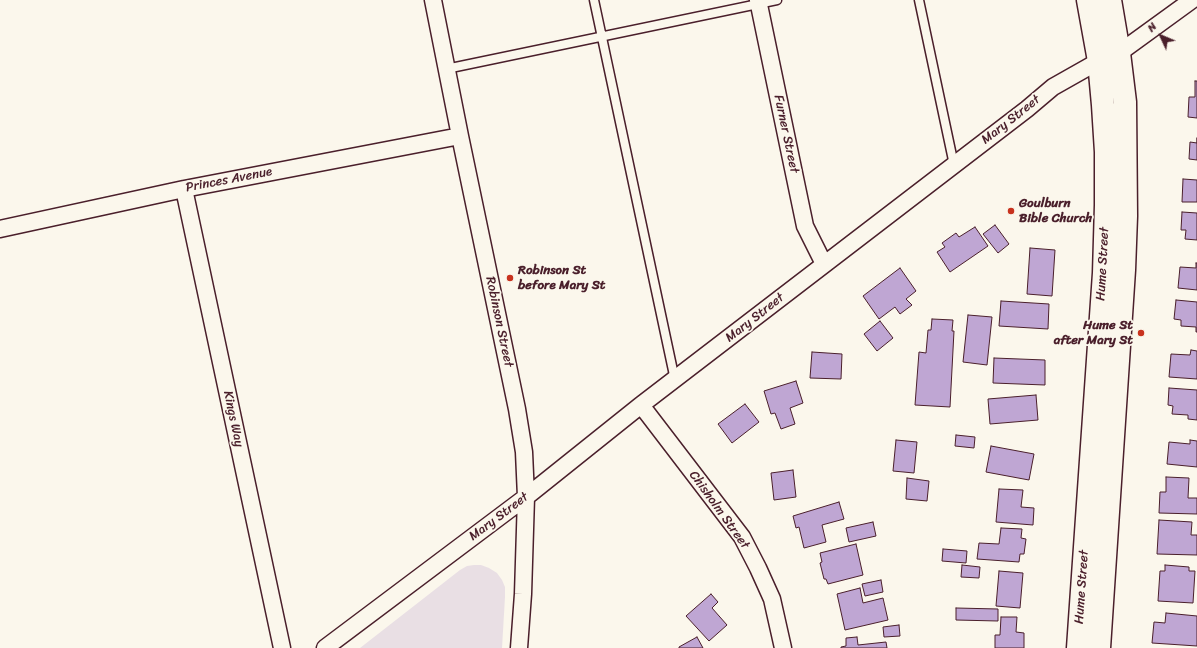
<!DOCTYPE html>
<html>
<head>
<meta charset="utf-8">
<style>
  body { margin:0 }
  #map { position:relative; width:1197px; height:648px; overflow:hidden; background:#fbf7ec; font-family:Sriracha,sans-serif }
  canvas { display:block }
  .north { position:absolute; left:1141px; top:16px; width:40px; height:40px; -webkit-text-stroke:3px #fbf7ec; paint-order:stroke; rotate:314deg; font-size:11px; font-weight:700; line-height:16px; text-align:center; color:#4a1f2b }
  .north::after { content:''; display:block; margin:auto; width:14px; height:18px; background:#4a1f2b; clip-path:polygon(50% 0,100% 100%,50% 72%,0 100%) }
</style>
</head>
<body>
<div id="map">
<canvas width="1197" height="648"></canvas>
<div class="north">N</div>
</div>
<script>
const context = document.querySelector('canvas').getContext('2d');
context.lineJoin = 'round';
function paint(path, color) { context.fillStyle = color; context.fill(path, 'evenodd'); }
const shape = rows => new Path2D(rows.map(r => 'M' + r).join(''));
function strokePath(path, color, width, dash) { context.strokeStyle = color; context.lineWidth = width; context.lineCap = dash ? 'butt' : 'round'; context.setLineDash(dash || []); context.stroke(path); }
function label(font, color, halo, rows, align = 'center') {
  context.font = font + ' Sriracha,sans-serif'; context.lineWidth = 3.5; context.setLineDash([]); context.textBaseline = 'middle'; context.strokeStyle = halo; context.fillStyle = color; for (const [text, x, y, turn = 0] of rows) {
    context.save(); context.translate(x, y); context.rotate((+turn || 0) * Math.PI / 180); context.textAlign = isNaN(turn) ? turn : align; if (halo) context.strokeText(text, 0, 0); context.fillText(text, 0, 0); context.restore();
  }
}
paint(shape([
  [474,565,481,565,489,568,497,573,502,580,505,587,505,597,502,648,360,648,460,570,467,566]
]), '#e9dfe4');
const building = shape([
  [1195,81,1197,81,1197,118,1188,117,1189,97,1195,97,1195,81],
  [1197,138,1197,160,1189,159,1190,142,1197,143,1197,138],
  [1183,179,1197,180,1197,202,1182,202,1183,179],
  [1182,212,1197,213,1197,240,1185,239,1186,230,1181,230,1182,212],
  [995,225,1009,244,998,253,983,234,995,225],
  [975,227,988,246,950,272,937,252,945,247,942,243,956,233,959,237,975,227],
  [1030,248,1055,250,1052,296,1027,294,1030,248],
  [1196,263,1197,263,1197,290,1178,288,1180,267,1196,268,1196,263],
  [900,268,916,291,906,299,912,305,900,314,895,307,879,319,863,296,900,268],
  [1176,300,1197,302,1197,332,1196,332,1196,327,1181,326,1181,320,1174,319,1176,300],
  [1001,301,1049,304,1048,329,999,326,1001,301],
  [968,315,992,317,987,365,963,362,968,315],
  [932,319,953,320,952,331,954,331,950,407,915,405,919,352,926,353,928,330,931,330,932,319],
  [880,321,893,338,877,351,864,334,880,321],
  [1191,350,1197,351,1197,379,1169,377,1171,354,1190,355,1191,350],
  [812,352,842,354,841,379,810,378,812,352],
  [994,358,1045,360,1045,385,993,383,994,358],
  [796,381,803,403,790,408,795,424,781,429,775,413,771,414,764,391,796,381],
  [1169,388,1197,390,1197,420,1188,419,1188,415,1172,414,1173,406,1168,405,1169,388],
  [1036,395,1038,420,990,424,988,399,1036,395],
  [745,404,759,422,732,443,718,424,745,404],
  [956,435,975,437,974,448,955,446,956,435],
  [896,440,917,442,914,473,893,471,896,440],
  [1190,440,1197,441,1197,467,1167,464,1169,442,1190,444,1190,440],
  [991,446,1034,454,1029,480,986,472,991,446],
  [793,470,796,497,774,500,771,473,793,470],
  [1166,477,1189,478,1188,498,1197,498,1197,514,1159,513,1160,492,1166,492,1166,477],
  [907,478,929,481,927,501,906,499,907,478],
  [999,489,1023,490,1021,507,1034,508,1033,525,996,522,999,489],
  [839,502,844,519,822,525,826,542,804,548,799,527,796,528,793,516,839,502],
  [1159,520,1192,522,1191,535,1197,535,1197,555,1157,554,1159,520],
  [873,522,876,536,849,542,846,528,873,522],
  [1001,528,1022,529,1021,538,1026,539,1024,554,1020,554,1019,562,977,559,979,543,999,544,1001,528],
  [856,544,863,575,828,584,826,579,824,579,820,563,822,562,820,553,856,544],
  [943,549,967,551,966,563,942,561,943,549],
  [962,565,980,567,979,578,961,577,962,565],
  [1165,565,1189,567,1189,571,1195,571,1193,603,1158,601,1160,571,1165,571,1165,565],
  [999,571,1023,573,1020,608,996,606,999,571],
  [881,580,883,592,865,596,862,584,881,580],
  [860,588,863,603,883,598,888,620,845,630,837,594,860,588],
  [711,594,718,602,712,608,727,625,709,641,686,616,711,594],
  [956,608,998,609,998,621,956,620,956,608],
  [1166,613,1197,616,1197,646,1152,643,1154,622,1165,623,1166,613],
  [1001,617,1017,617,1016,632,1024,633,1024,648,995,648,995,635,1000,635,1001,617],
  [899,625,900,636,884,637,883,627,899,625],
  [697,637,703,648,679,648,679,647,697,637],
  [857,637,858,645,886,642,887,648,841,648,841,647,846,646,846,638,857,637]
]);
paint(building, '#bfa6d3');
strokePath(building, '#4a1f2b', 1);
const service = shape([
  [594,0,675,380],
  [919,0,954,165],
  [446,69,777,0]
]);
const minor = shape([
  [433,0,460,136,517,409,524,452,526,497,523,594,519,648],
  [758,0,805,226,824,264],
  [184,189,282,648],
  [0,229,184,189,460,136],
  [641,405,742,537,758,568,772,599,783,648],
  [325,648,526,497,641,405,1027,109,1053,87,1099,61,1119,53,1192,0]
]);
const primary = shape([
  [1078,648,1104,273,1106,205,1106,152,1103,105,1099,61,1088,0],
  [1099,648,1124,270,1126,216,1125,102,1119,53,1110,0]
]);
strokePath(service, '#4a1f2b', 11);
strokePath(minor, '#4a1f2b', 19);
strokePath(primary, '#4a1f2b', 25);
strokePath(service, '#fbf7ec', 8);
strokePath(minor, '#fbf7ec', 16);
strokePath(primary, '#fbf7ec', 22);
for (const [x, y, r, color] of [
  [1011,211,4,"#c8321e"],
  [510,278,4,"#c8321e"],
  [1141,333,4,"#c8321e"]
]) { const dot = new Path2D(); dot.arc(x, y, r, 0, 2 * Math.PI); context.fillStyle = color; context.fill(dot); strokePath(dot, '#fbf7ec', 1.5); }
label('13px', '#4a1f2b', '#fbf7ec', [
  ["Mary Street",1011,120,-38],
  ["Furner Street",786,134,78],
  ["Princes Avenue",229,180,-11],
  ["Hume Street",1103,264,-87],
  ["Mary Street",755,318,-38],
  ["Robinson Street",499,322,78],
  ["Kings Way",233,419,78],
  ["Chisholm Street",719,510,54],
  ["Mary Street",499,517,-37],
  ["Hume Street",1082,587,-86]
]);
label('bold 13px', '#4a1f2b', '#fbf7ec', [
  ["Goulburn",1019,204],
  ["Bible Church",1019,219],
  ["Robinson St",518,271],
  ["before Mary St",518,286],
  ["Hume St",1133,326,"right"],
  ["after Mary St",1133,341,"right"]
], 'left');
</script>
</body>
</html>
